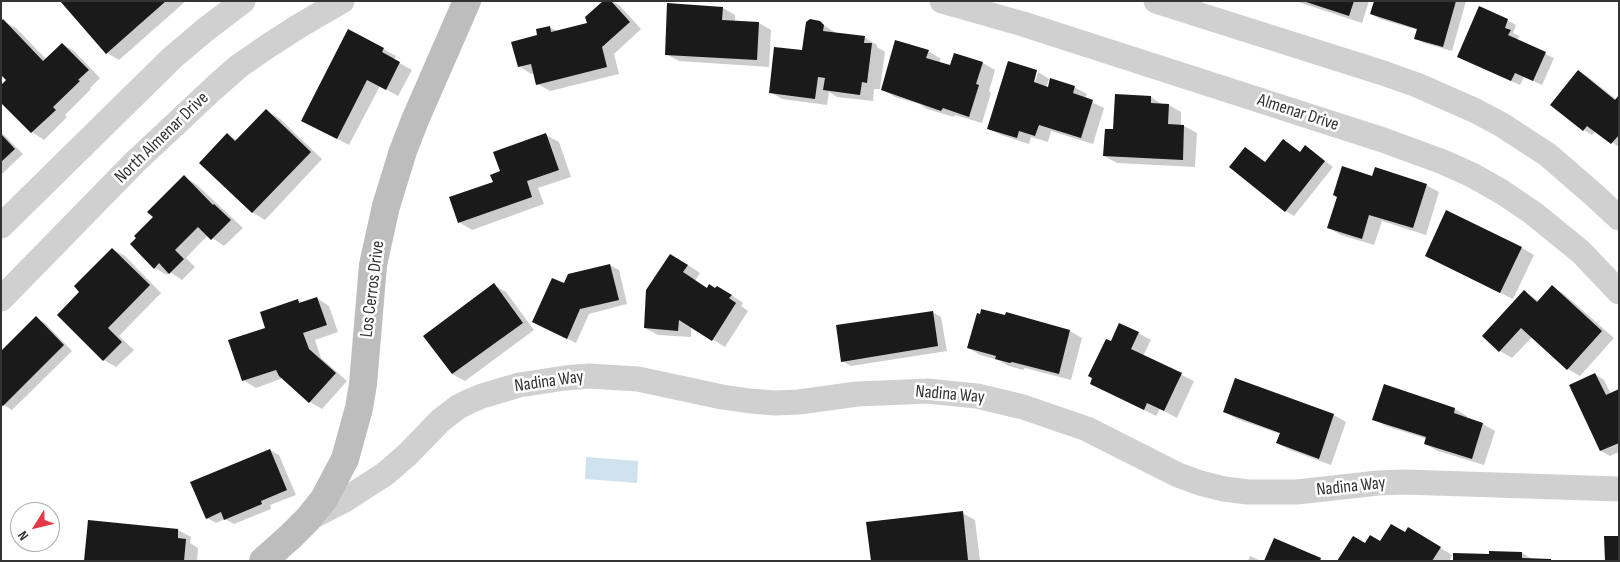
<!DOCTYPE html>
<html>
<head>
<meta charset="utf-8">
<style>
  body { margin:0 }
  #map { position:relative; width:1620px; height:562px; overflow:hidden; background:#fff; font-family:"Sofia Sans Condensed",sans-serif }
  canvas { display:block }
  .frame { position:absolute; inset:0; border:2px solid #333; pointer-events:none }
  .north { position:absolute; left:10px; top:502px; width:50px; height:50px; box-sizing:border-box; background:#fff; border:1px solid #adadad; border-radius:50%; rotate:234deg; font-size:14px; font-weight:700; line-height:20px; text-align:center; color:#333 }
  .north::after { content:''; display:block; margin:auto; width:18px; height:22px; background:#e63946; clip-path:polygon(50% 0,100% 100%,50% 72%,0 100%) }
</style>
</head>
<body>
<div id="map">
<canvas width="1620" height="562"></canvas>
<div class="frame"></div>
<div class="north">N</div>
</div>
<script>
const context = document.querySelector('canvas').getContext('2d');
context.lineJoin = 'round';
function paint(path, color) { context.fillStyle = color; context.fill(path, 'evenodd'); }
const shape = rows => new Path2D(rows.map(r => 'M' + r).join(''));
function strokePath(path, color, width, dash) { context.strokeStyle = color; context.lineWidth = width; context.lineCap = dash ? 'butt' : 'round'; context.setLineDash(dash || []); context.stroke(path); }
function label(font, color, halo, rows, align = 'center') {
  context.font = font + ' "Sofia Sans Condensed",sans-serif'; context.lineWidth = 5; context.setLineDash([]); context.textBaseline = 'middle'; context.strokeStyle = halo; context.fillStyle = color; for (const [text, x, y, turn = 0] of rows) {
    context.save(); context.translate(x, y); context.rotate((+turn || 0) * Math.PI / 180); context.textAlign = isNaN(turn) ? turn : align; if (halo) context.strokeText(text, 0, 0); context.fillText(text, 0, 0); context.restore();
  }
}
paint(shape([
  [586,457,638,461,637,483,585,479]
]), '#cfe2ee');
paint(shape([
  [61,1,186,1,119,60,107,53],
  [605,1,612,1,620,6,641,29,614,54,619,74,550,91,538,84,535,73,531,74,519,66,539,36,549,27,557,31,588,24],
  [1295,1,1369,1,1362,23],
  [1375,1,1466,1,1452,51,1424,43,1415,38,1418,30,1380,19,1371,14],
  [669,5,723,8,735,15,735,22,759,23,771,30,769,67,679,61,666,54],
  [1507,20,1516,25,1513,33,1519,36,1517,41,1554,58,1542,85,1524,77,1520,85,1467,61],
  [3,21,16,28,46,59,62,44,74,51,100,78,90,88,91,89,65,115,67,117,44,140,32,132,1,102,8,80],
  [819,22,836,33,864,37,877,45,877,47,885,52,880,89,874,89,873,101,837,97,829,92,827,105,782,99,770,92,803,52],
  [383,49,396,56,394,60,412,70,398,96,380,86,349,145,315,127],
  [928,51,941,59,939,63,951,67,983,63,995,70,989,91,991,93,982,123,955,115,954,117,927,109,919,104,895,97,883,90],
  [1008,62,1038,72,1035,72,1033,89,1038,72,1049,79,1046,88,1074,87,1087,94,1085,99,1104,108,1093,144,1051,131,1048,142,1031,137,1029,144,1001,135,988,128],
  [1578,71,1587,76,1617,100,1619,97,1619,147,1596,131,1592,135,1584,130,1552,105],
  [1151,97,1163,105,1169,105,1181,112,1181,126,1184,126,1197,133,1195,167,1117,163,1104,156,1114,131],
  [266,111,279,118,322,159,265,220,252,212,227,134,238,141],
  [1,132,23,154,1,175],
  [546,135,559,142,571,177,538,188,544,204,472,230,459,222,502,172],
  [1283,141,1301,153,1306,147,1333,167,1294,216,1286,211,1245,149,1266,163],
  [184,177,196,184,243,228,224,246,208,235,186,258,195,267,182,280,170,272,167,275,155,268,154,217],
  [1373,177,1426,185,1439,192,1426,235,1382,221,1374,245,1341,235,1329,228,1338,197],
  [1522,248,1534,255,1513,299,1426,256],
  [112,249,125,256,161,293,119,336,134,350,116,367,104,360,58,315,81,292],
  [683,262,700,273,695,281,708,289,730,294,743,303,741,306,748,311,725,347,691,326,691,337,658,335,645,328],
  [610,265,619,270,627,304,589,314,576,343,542,327,564,285],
  [494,285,506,292,534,330,465,381,452,374],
  [1552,287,1564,294,1614,338,1580,376,1568,369,1532,337,1512,358,1500,351,1524,292,1539,301],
  [317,298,329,306,338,332,315,340,321,358,347,381,322,409,310,402,283,378,256,388,243,380,267,329,298,300,303,303],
  [932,312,941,317,947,351,851,366,842,361],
  [1006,317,1070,331,1082,338,1071,380,1025,368,1023,370,1009,366,998,360,980,355,968,348],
  [36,318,45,323,72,351,12,410,4,405],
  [1138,333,1151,340,1143,356,1194,381,1177,418,1160,409,1156,416,1104,390,1094,378,1112,343],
  [1595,374,1604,380,1611,394,1619,390,1619,452,1610,456,1601,451,1570,386],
  [1236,380,1334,415,1346,422,1331,465,1290,450,1277,443,1280,434,1237,419,1225,412],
  [1455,409,1467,416,1467,418,1483,424,1495,431,1484,465,1438,451,1425,444,1427,439,1386,426,1374,419],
  [270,450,279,455,296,495,270,505,271,509,234,524,225,519,216,523,207,518],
  [962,513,975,520,980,561,872,561],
  [89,521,178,530,191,537,190,543,198,548,197,561,86,561],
  [1421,536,1452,555,1449,561,1339,561,1366,545],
  [1522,553,1532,559,1553,561,1454,561],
  [1250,556,1261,561,1248,561]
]), '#0003');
paint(shape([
  [60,1,166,1,106,54],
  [603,1,611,1,630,22,602,47,607,67,536,85,531,64,518,67,511,42,537,35,536,29,550,26,551,32,587,23,585,17],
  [1303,1,1354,1,1349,16],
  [1374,1,1456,1,1443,47,1414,39,1417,29,1370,14],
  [667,3,723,7,722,20,759,22,757,60,665,55],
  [1479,6,1508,19,1505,28,1511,30,1508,35,1546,52,1533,81,1515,73,1511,81,1457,57],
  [3,19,43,61,62,43,89,70,78,80,80,81,53,107,56,110,31,133,1,103,1,85,6,80,1,75,1,21],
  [810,19,820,21,824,25,823,31,865,36,864,43,872,43,867,83,862,82,860,95,823,90,825,78,818,77,815,99,769,93,774,47,802,50,806,22],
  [348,29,384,48,382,52,400,62,386,90,367,80,337,139,301,121],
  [895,40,929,50,926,58,950,65,954,53,983,62,976,84,979,85,969,117,943,108,941,111,881,90],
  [1008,61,1037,70,1034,82,1048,87,1050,78,1075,86,1073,93,1093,100,1081,138,1039,125,1035,136,1019,131,1017,138,987,129],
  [1578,70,1615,100,1619,95,1619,135,1611,144,1587,126,1583,131,1550,105],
  [1115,94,1151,96,1151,103,1169,104,1168,124,1184,125,1183,160,1103,156,1105,129,1113,129],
  [266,109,311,152,252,213,199,163,227,133,235,141],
  [546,133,559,170,527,181,532,197,458,223,449,197,493,182,490,175,500,171,493,152],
  [1,134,15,149,1,162],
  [1283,139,1300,152,1305,145,1325,161,1285,212,1229,167,1245,147,1265,162],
  [1342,166,1372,176,1375,167,1427,184,1413,228,1369,215,1362,239,1327,228,1337,197,1333,195],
  [184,175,213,205,214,204,231,220,211,240,198,227,175,250,184,259,169,274,159,263,154,269,130,244,136,238,134,236,153,217,147,212],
  [1446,210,1522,247,1500,293,1425,256],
  [112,248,150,285,108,328,122,342,103,361,57,315,79,292,74,286],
  [670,254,688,265,683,272,707,288,709,284,715,288,717,286,732,295,729,298,736,303,712,341,679,320,678,331,644,328,646,290],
  [610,264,619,300,580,309,567,339,532,322,552,278,564,283,568,274],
  [494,283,523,323,452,374,423,336],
  [1552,285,1602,331,1567,370,1521,328,1499,352,1482,336,1524,290,1537,302],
  [317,297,327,325,303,333,309,349,336,373,309,403,279,376,276,370,242,381,228,340,265,328,260,312,298,299,299,303],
  [981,309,1005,315,1006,312,1070,330,1059,374,1012,362,1010,363,995,359,996,356,967,348,977,313,980,314],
  [933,311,938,346,841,362,836,325],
  [36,316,64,345,3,406,1,405,1,351],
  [1119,323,1139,332,1131,349,1182,373,1164,411,1147,403,1144,410,1090,384,1092,378,1088,376,1106,339,1111,341],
  [1595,373,1606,395,1619,389,1619,443,1600,451,1569,385],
  [1235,378,1334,414,1319,459,1276,443,1280,433,1223,412],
  [1384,384,1455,408,1454,413,1483,423,1472,459,1424,444,1426,437,1372,420],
  [270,449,287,490,261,501,262,504,224,520,221,512,206,519,190,482],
  [963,511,968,560,871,561,866,522],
  [88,520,178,529,178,538,186,539,184,561,84,561],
  [1391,524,1405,532,1408,527,1441,547,1432,561,1337,561,1353,536,1365,543,1370,535,1380,541],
  [1604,536,1619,536,1619,561,1605,561],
  [1274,538,1321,558,1320,561,1264,561],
  [1489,551,1522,552,1522,558,1551,559,1551,561,1453,561,1453,553,1489,554]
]), '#1a1a1a');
strokePath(shape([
  [942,1,1023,24,1383,140,1443,162,1472,175,1502,192,1533,213,1581,252,1619,292],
  [1156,1,1383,73,1417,85,1476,111,1502,125,1548,155,1593,194,1619,218],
  [1,226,173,57,205,30,243,1],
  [1,299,135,162,214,88,239,66,268,46,299,26,342,1],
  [308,519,343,501,385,474,407,455,441,420,458,407,470,401,482,396,519,385,565,378,589,376,638,379,722,397,750,401,775,403,799,402,857,394,907,392,927,391,977,396,1023,407,1087,429,1178,475,1200,483,1224,489,1248,492,1297,492,1378,483,1404,482,1619,489]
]), '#d0d0d0', 25);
strokePath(shape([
  [263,561,291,536,308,519,324,499,345,459,359,408,363,384,373,265,386,206,403,151,415,120,467,1]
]), '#bdbdbd', 28);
label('18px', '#333', '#fff', [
  ["Almenar Drive",1298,113,18],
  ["North Almenar Drive",162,138,-44],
  ["Los Cerros Drive",373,289,-83],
  ["Nadina Way",549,382,-8],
  ["Nadina Way",950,395,5],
  ["Nadina Way",1351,487,-6]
]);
</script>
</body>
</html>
